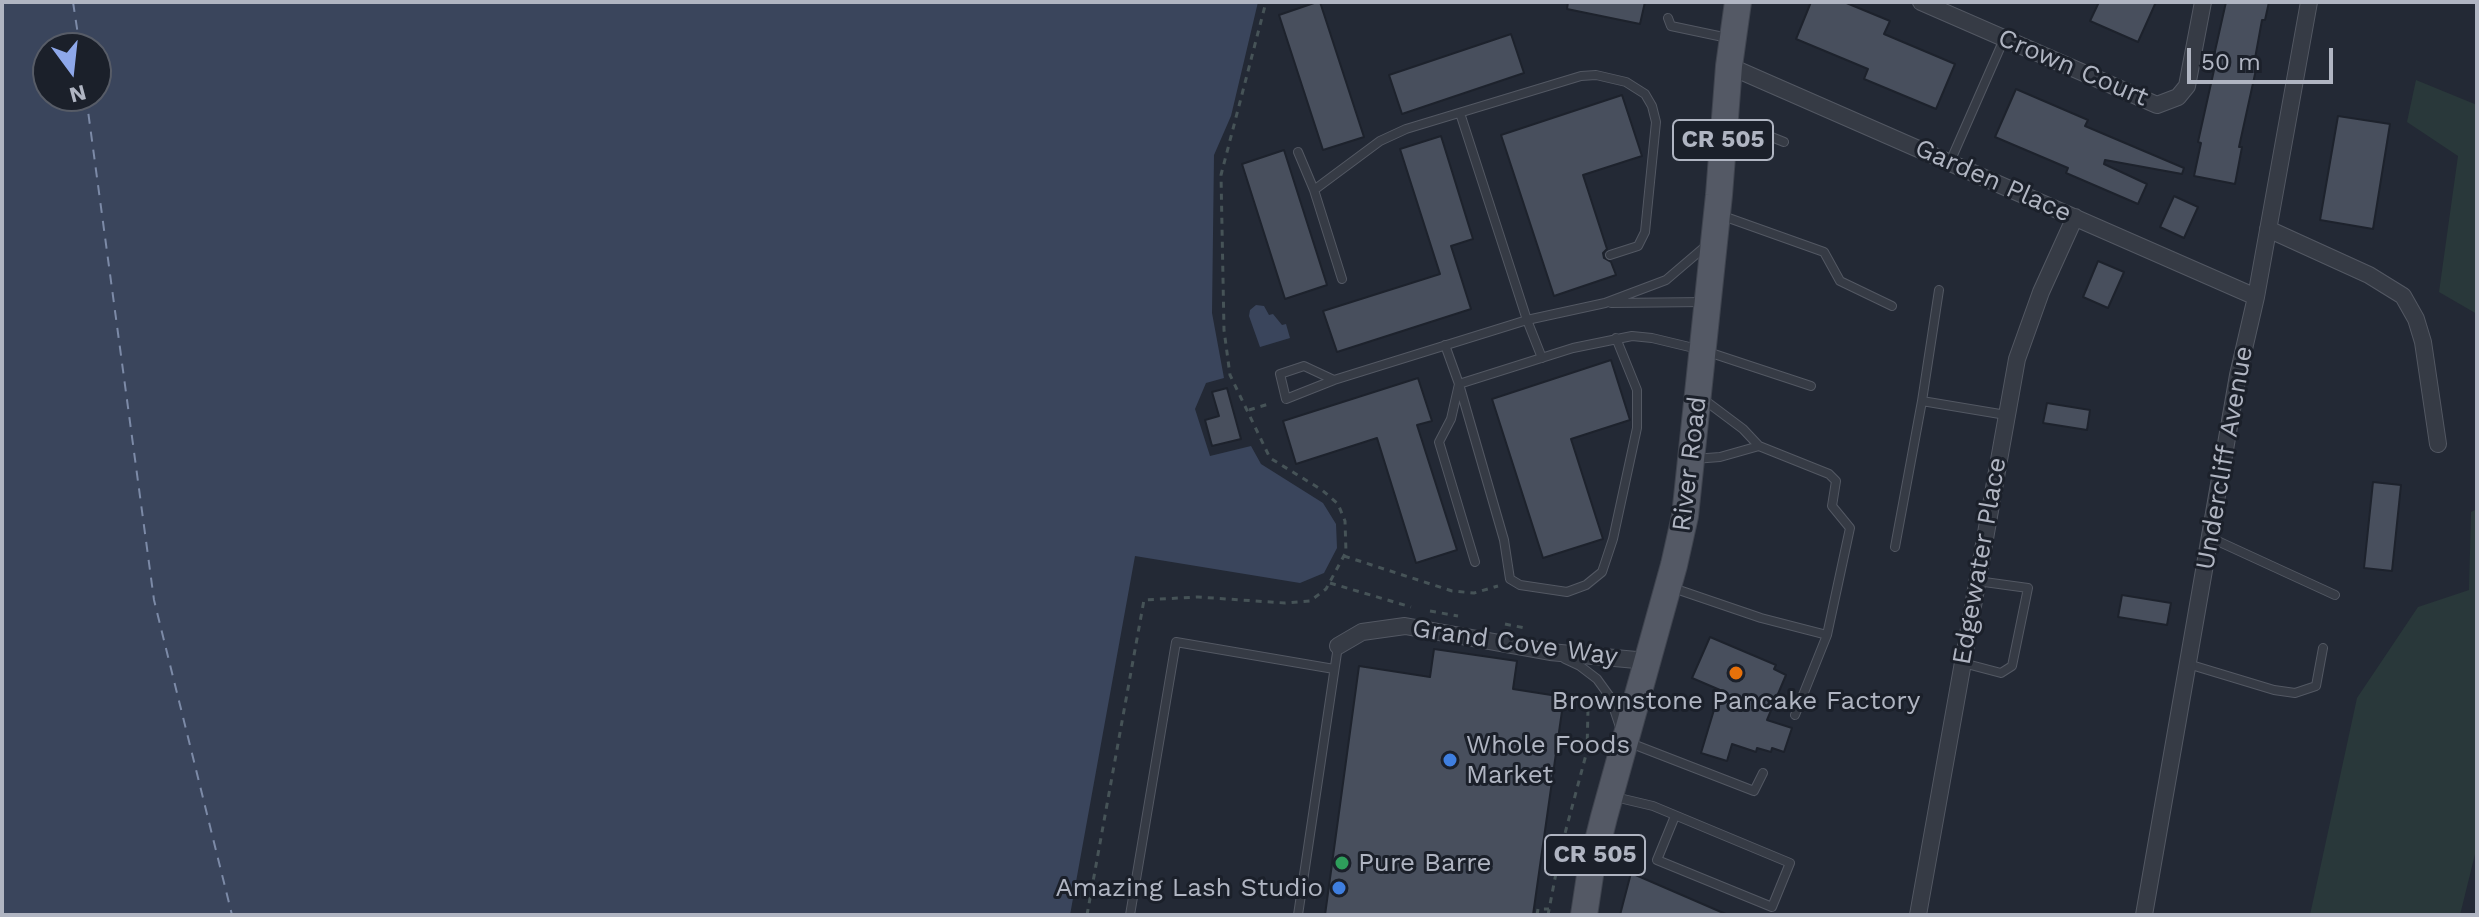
<!DOCTYPE html>
<html>
<head>
<meta charset="utf-8">
<style>
  body { margin:0 }
  #map { position:relative; width:2479px; height:917px; overflow:hidden; background:#232935; font-family:"Work Sans",sans-serif }
  canvas { display:block }
  .frame { position:absolute; inset:0; border:4px solid #b0b5c2; pointer-events:none }
  .north { position:absolute; left:32px; top:32px; width:80px; height:80px; box-sizing:border-box; background:#1b202a; border:2px solid #575c67; border-radius:50%; rotate:165deg; font-size:22px; font-weight:700; line-height:32px; text-align:center; color:#b0b5c2 }
  .north::after { content:''; display:block; margin:auto; width:28px; height:36px; background:#8ea8ea; clip-path:polygon(50% 0,100% 100%,50% 72%,0 100%) }
  .scale { position:absolute; left:2187px; top:48px; width:146px; height:36px; box-sizing:border-box; border:4px solid #b0b5c2; border-top:0; padding-left:10px; font-size:24px; line-height:28px; white-space:nowrap; color:#b0b5c2; -webkit-text-stroke:6px #1b202a; paint-order:stroke }
</style>
</head>
<body>
<div id="map">
<canvas width="2479" height="917"></canvas>
<div class="frame"></div>
<div class="north">N</div>
<div class="scale">50 m</div>
</div>
<script>
const context = document.querySelector('canvas').getContext('2d');
context.lineJoin = 'round';
function paint(path, color) { context.fillStyle = color; context.fill(path, 'evenodd'); }
const shape = rows => new Path2D(rows.map(r => 'M' + r).join(''));
function strokePath(path, color, width, dash) { context.strokeStyle = color; context.lineWidth = width; context.lineCap = dash ? 'butt' : 'round'; context.setLineDash(dash || []); context.stroke(path); }
function label(font, color, halo, rows, align = 'center') {
  context.font = font + ' "Work Sans",sans-serif'; context.lineWidth = 6; context.setLineDash([]); context.textBaseline = 'middle'; context.strokeStyle = halo; context.fillStyle = color; for (const [text, x, y, turn = 0] of rows) {
    context.save(); context.translate(x, y); context.rotate((+turn || 0) * Math.PI / 180); context.textAlign = isNaN(turn) ? turn : align; if (halo) context.strokeText(text, 0, 0); context.fillText(text, 0, 0); context.restore();
  }
}
paint(shape([
  [2416,80,2477,105,2477,314,2439,292,2458,156,2407,122],
  [2477,509,2477,846,2460,915,2310,915,2357,698,2418,607,2469,590,2471,512]
]), '#29383a');
paint(shape([
  [2,2,1258,2,1231,116,1214,155,1212,313,1224,378,1206,383,1195,409,1210,456,1251,446,1261,464,1323,503,1336,524,1337,548,1324,573,1300,583,1135,556,1070,915,2,915],
  [48,48,96,48,96,96,48,96],
  [1256,305,1264,306,1269,315,1273,314,1282,325,1286,324,1290,338,1260,347,1249,316,1250,310]
]), '#3a455c');
strokePath(shape([
  [73,2,80,48],
  [86,96,154,600,232,915]
]), '#7c8aa7', 2, [10, 8]);
const building = shape([
  [1317,2,1320,2,1364,137,1323,150,1279,15,1317,2],
  [1568,2,1645,2,1640,24,1567,9,1568,2],
  [1811,2,1844,2,1890,21,1884,34,1955,64,1936,109,1864,79,1868,69,1796,39,1811,2],
  [2099,2,2156,2,2138,42,2090,21,2099,2],
  [2226,2,2269,2,2265,20,2262,20,2254,64,2257,65,2239,147,2242,147,2235,184,2194,176,2201,143,2198,142,2216,61,2213,60,2226,2],
  [1511,34,1524,73,1402,114,1389,75,1511,34],
  [2016,89,2088,120,2085,126,2184,168,2182,174,2105,160,2104,164,2147,184,2138,204,2066,173,2068,168,1995,137,2016,89],
  [1622,95,1642,156,1583,175,1607,249,1603,253,1604,258,1611,262,1616,275,1554,296,1501,135,1622,95],
  [2338,116,2390,124,2373,229,2320,220,2338,116],
  [1441,136,1473,239,1451,246,1471,309,1337,352,1323,311,1440,274,1400,149,1441,136],
  [1284,150,1327,285,1285,299,1242,164,1284,150],
  [2174,196,2198,207,2184,238,2160,227,2174,196],
  [2098,261,2124,272,2108,308,2083,297,2098,261],
  [1611,360,1630,420,1571,439,1603,539,1543,558,1492,399,1611,360],
  [1418,378,1432,421,1417,425,1457,550,1416,563,1377,438,1296,464,1283,421,1418,378],
  [1227,388,1241,439,1212,446,1205,420,1219,416,1212,392,1227,388],
  [2047,403,2090,410,2087,430,2043,423,2047,403],
  [2373,482,2401,485,2392,571,2364,568,2373,482],
  [2122,595,2171,603,2167,625,2118,617,2122,595],
  [1710,637,1776,665,1774,669,1786,675,1767,720,1792,728,1784,752,1772,748,1771,752,1757,748,1756,752,1732,744,1727,761,1701,753,1720,690,1692,678,1710,637],
  [1434,649,1517,661,1513,689,1564,697,1533,915,1325,915,1359,666,1430,677,1434,649],
  [1631,873,1728,915,1620,915,1631,873]
]);
paint(building, '#484f5d');
strokePath(building, '#1d222c', 2);
const lane = shape([
  [1668,18,1671,26,1728,38],
  [1729,120,1784,142],
  [1298,152,1314,190],
  [1950,162,2004,39],
  [1723,216,1824,252,1840,281,1892,306],
  [1342,279,1314,190,1380,141,1406,129,1581,76,1596,75,1626,82,1645,94,1652,106,1656,122,1645,232,1638,246,1610,255],
  [1611,303,1705,302],
  [1445,345,1459,384,1573,348,1632,336,1652,338,1702,350,1811,386],
  [1542,358,1527,320,1605,303,1666,280,1707,245],
  [1334,380,1286,399,1280,374,1304,366,1334,380,1527,320,1460,113],
  [1703,399,1743,429,1759,446,1829,474,1836,481,1832,506,1850,528,1827,635,1795,715],
  [1922,401,1939,290],
  [1694,459,1720,457,1759,446],
  [2211,538,2335,595],
  [1895,547,1922,401,2006,415],
  [1475,562,1439,442,1451,419,1459,384,1504,540,1510,579,1520,585,1567,592,1586,585,1602,572,1613,539,1637,428,1637,390,1616,338],
  [1673,588,1761,618,1827,635],
  [1565,659,1580,666,1597,679,1610,697,1621,730],
  [1963,663,2001,673,2012,666,2028,588,1977,581],
  [2188,664,2274,690,2295,693,2316,686,2323,648],
  [1630,743,1754,791,1763,773],
  [1615,797,1653,806,1790,863,1772,907,1657,860,1675,816],
  [1130,915,1176,642,1334,669],
  [1298,915,1338,646]
]);
const street = shape([
  [1921,2,2157,105,2178,97,2187,86,2203,2],
  [1729,66,2256,297],
  [2268,229,2369,275,2403,296,2416,319,2423,342,2438,444],
  [1338,646,1362,632,1405,626,1550,652,1647,661],
  [1918,915,2017,359,2041,292,2075,217],
  [2144,915,2238,375,2256,297,2309,2]
]);
const primary = shape([
  [1584,915,1591,869,1604,817,1674,565,1685,516,1719,195,1729,66,1738,2]
]);
strokePath(lane, '#535863', 10);
strokePath(street, '#535863', 18);
strokePath(primary, '#3f444f', 28);
strokePath(shape([
  [1249,410,1272,403],
  [1344,556,1452,591,1474,593,1498,586],
  [1330,583,1411,607],
  [1430,611,1458,616],
  [1505,624,1525,628],
  [1087,915,1144,600,1198,597,1285,603,1310,601,1326,589,1346,552,1345,521,1338,504,1322,490,1270,458,1230,375,1224,330,1221,175,1266,2],
  [1537,915,1538,909,1549,909],
  [1548,915,1560,852,1587,751,1588,709,1595,698]
]), '#465357', 3, [6, 6]);
strokePath(lane, '#363b45', 8);
strokePath(street, '#363b45', 16);
strokePath(primary, '#545965', 26);
for (const [x, y, r, color] of [
  [1736,673,8,"#e8710a"],
  [1450,760,8,"#3f7fe0"],
  [1342,863,8,"#2e9e5b"],
  [1339,888,8,"#3f7fe0"]
]) { const dot = new Path2D(); dot.arc(x, y, r, 0, 2 * Math.PI); context.fillStyle = color; context.fill(dot); strokePath(dot, '#1b202a', 3); }
for (const [x, y, w] of [
  [1723,140,100],
  [1595,855,100]
]) { const box = new Path2D(); box.roundRect(x - w / 2, y - 20, w, 40, 6); context.fillStyle = '#1b202a'; context.fill(box); strokePath(box, '#b0b5c2', 2); }
label('bold 24px', '#b0b5c2', null, [
  ["CR 505",1723,140],
  ["CR 505",1595,855]
]);
label('26px', '#b0b5c2', '#1b202a', [
  ["Crown Court",2073,68,23],
  ["Garden Place",1993,181,24],
  ["Undercliff Avenue",2225,458,-80],
  ["River Road",1690,464,-83],
  ["Edgewater Place",1980,561,-80],
  ["Grand Cove Way",1515,643,8]
]);
label('26px', '#b0b5c2', '#1b202a', [
  ["Brownstone Pancake Factory",1736,701,"center"],
  ["Whole Foods",1466,745],
  ["Market",1466,775],
  ["Pure Barre",1358,863],
  ["Amazing Lash Studio",1323,888,"right"]
], 'left');
</script>
</body>
</html>
